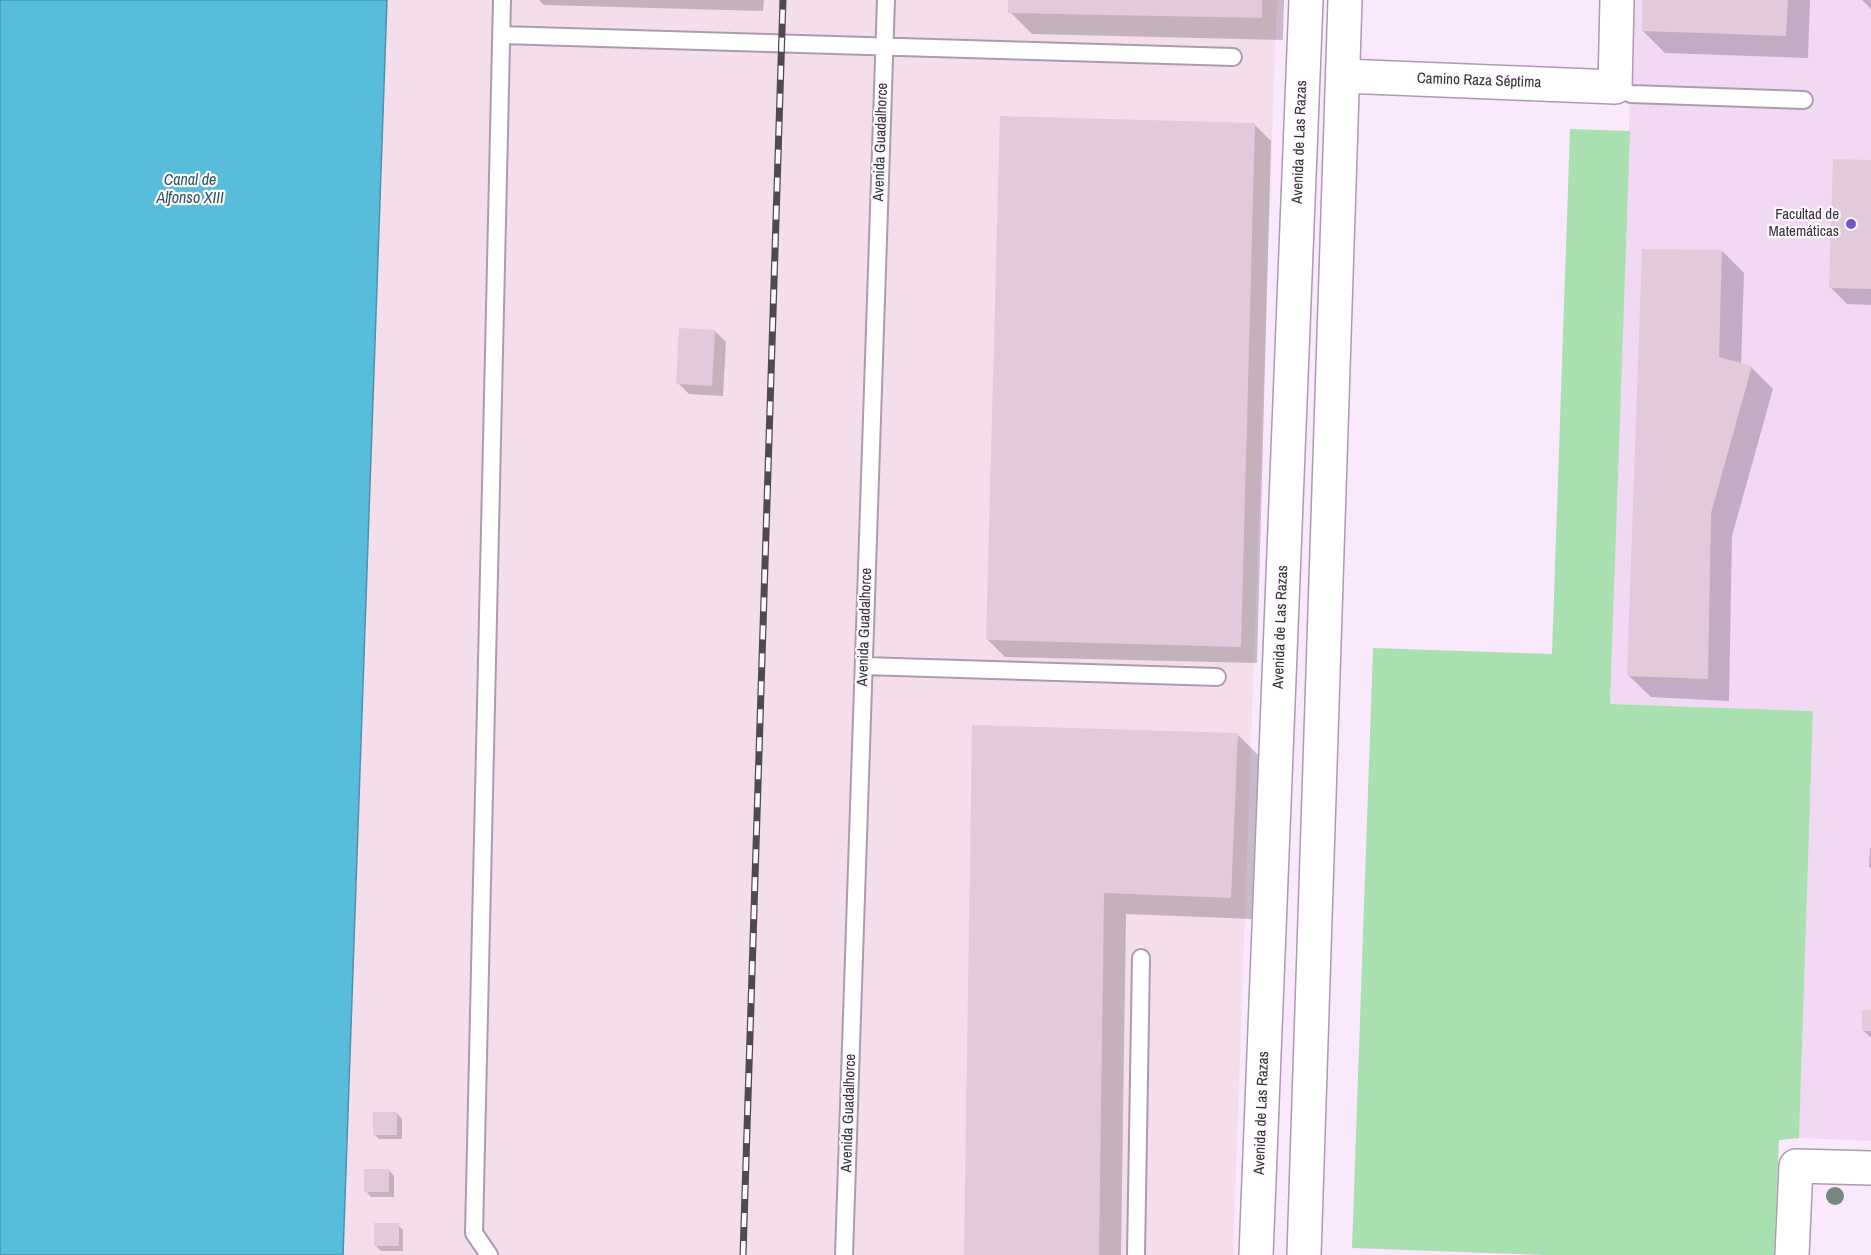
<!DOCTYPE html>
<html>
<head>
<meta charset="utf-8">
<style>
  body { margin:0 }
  canvas { display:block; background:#fae8fd }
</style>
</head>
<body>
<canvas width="1871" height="1255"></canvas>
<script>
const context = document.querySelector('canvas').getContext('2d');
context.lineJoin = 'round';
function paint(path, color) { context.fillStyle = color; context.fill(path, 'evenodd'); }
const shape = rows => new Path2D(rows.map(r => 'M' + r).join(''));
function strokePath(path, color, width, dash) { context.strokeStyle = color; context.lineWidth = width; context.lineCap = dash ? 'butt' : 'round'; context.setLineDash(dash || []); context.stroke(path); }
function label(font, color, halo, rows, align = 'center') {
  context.font = font + ' "Archivo Narrow",sans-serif'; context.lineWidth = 4.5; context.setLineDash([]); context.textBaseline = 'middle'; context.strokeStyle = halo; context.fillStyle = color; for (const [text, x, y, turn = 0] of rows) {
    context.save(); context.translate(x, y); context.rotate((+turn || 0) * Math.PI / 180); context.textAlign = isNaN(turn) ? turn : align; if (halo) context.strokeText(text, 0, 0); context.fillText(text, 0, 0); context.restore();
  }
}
paint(shape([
  [1633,0,1871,0,1871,1141,1799,1138,1813,711,1610,704]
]), '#f1d9f4');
paint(shape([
  [386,0,1277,0,1233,1255,343,1255]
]), '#f4deec');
paint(shape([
  [1570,129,1630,131,1610,704,1813,711,1799,1138,1779,1140,1774,1255,1546,1255,1352,1248,1373,648,1552,654]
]), '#a8e0b0');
const water = shape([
  [0,0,387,0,343,1255,0,1255,0,0]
]);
paint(water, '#58bddb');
strokePath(water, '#4e92aa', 1.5);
paint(shape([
  [539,0,764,0,763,11,544,5],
  [1010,0,1284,0,1283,40,1032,34,1010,12],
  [1644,0,1810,0,1808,58,1665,53,1643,31],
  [1862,0,1871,0,1871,9],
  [1254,124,1271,141,1257,663,1005,657,988,640],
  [1871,162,1871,305,1847,304,1830,287],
  [1722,251,1744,273,1741,364,1751,367,1773,389,1732,536,1729,701,1651,697,1628,675],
  [715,331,726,342,723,396,689,394,678,383],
  [974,727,1238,735,1260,757,1253,919,1126,914,1121,1255,966,1255],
  [1870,848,1871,848,1871,868,1869,866],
  [1871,1012,1871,1038,1863,1030],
  [397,1113,402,1119,402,1139,379,1139,374,1134],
  [389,1170,394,1176,394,1197,371,1197,366,1191],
  [398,1225,403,1230,403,1251,381,1251,375,1245]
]), '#0003');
paint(shape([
  [1008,0,1262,0,1262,18,1008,13],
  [1642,0,1788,0,1786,36,1642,31],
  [1000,116,1255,123,1241,647,986,640],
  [1833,159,1871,160,1871,289,1829,288],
  [1642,249,1722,250,1719,357,1752,366,1711,513,1708,679,1627,676],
  [679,328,715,330,712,386,676,384],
  [972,725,1238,733,1231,898,1104,893,1099,1255,964,1255],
  [1862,1010,1871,1010,1871,1031,1862,1031],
  [373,1112,397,1112,397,1135,373,1135],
  [364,1169,389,1169,389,1192,364,1192],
  [374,1223,399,1223,399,1246,374,1246]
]), '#e0cadc');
const service = shape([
  [501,35,1233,57],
  [1615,87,1631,94,1804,100],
  [864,666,1217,677],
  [489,1255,474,1233,502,0],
  [844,1255,886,0],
  [1136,1255,1141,958]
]);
const minor = shape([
  [1343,76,1615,87,1617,0],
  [1792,1255,1796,1166,1871,1168]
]);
const secondary = shape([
  [1256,1255,1306,0],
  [1304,1255,1345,0]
]);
strokePath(service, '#ac9bae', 20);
strokePath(minor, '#ac9bae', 36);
strokePath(secondary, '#ac9bae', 36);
strokePath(service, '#fff', 16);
strokePath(minor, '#fff', 33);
strokePath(secondary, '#fff', 33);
const rail = shape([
  [743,1255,783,0]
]);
strokePath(rail, '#514952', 7);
strokePath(rail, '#fefbff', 4.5, [14]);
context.fillStyle = '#74887e';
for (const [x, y] of [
  [1835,1196]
]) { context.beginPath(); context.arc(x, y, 9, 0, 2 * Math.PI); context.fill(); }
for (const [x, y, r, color] of [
  [1851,224,6,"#7155ce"]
]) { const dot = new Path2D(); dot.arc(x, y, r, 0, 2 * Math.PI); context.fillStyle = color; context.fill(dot); strokePath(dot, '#fefbff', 2); }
label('15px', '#362f37', '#fefbff', [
  ["Camino Raza Séptima",1479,81,2],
  ["Avenida Guadalhorce",881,142,-88],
  ["Avenida de Las Razas",1300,142,-88],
  ["Avenida Guadalhorce",865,627,-88],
  ["Avenida de Las Razas",1281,627,-88],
  ["Avenida Guadalhorce",849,1113,-88],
  ["Avenida de Las Razas",1262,1113,-88]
]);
label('15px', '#362f37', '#fefbff', [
  ["Facultad de",1839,215],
  ["Matemáticas",1839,232]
], 'right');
label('italic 16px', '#2a5563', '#fefbff', [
  ["Canal de",190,181],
  ["Alfonso XIII",190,199]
]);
</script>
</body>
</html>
